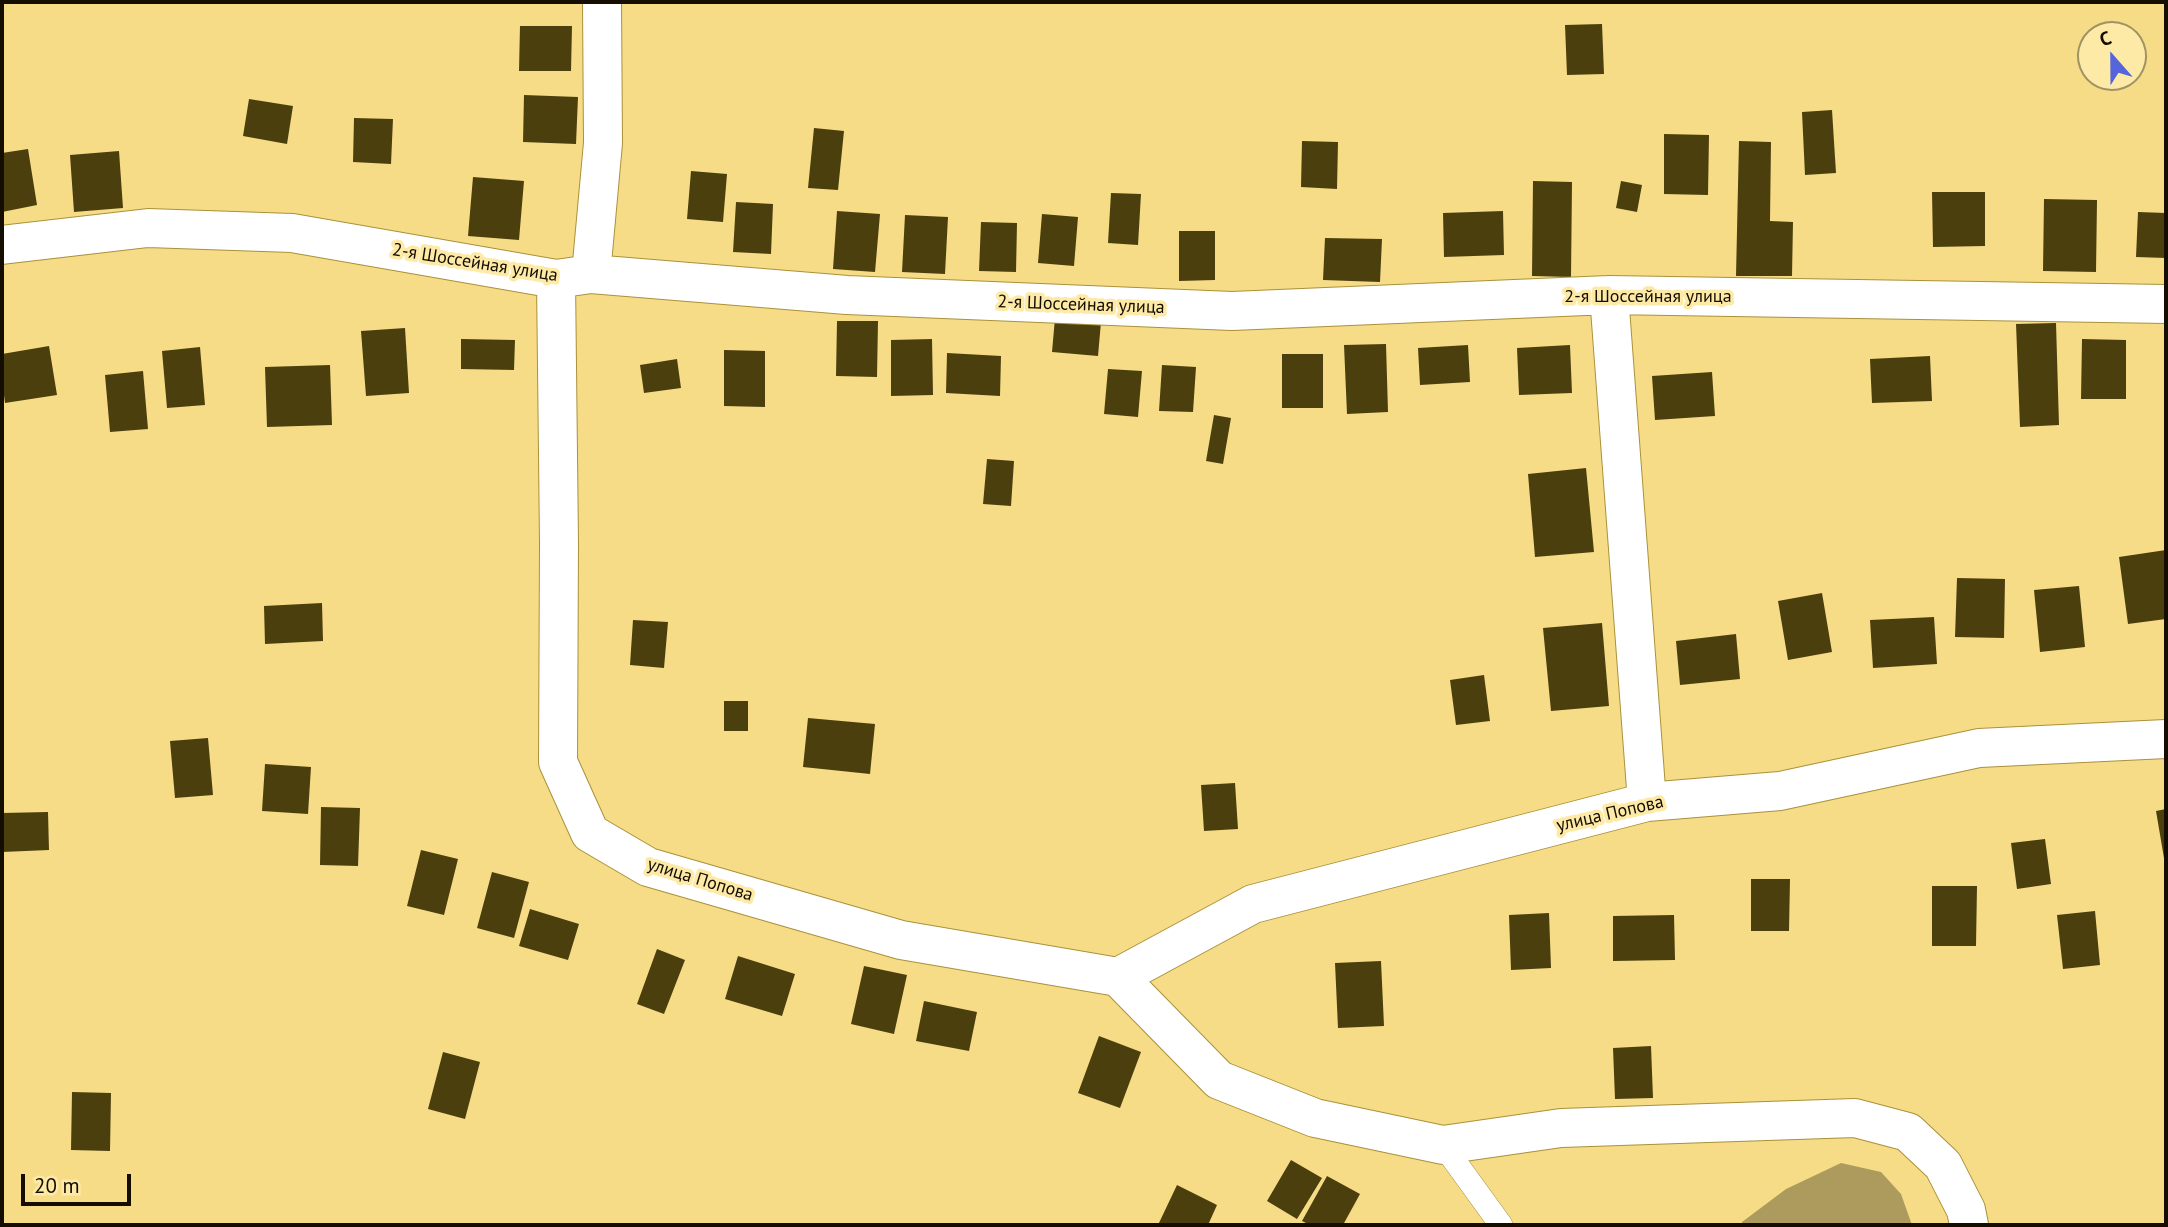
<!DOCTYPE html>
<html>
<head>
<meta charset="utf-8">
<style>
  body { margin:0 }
  #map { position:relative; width:2168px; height:1227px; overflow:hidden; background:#f6dc87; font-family:"PT Sans",sans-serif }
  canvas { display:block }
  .frame { position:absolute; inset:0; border:4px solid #140d00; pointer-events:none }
  .north { position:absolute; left:2077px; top:21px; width:70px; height:70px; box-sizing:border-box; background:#feeaa7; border:2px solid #a09264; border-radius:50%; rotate:339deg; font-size:19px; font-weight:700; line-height:28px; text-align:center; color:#140d00 }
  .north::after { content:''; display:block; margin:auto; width:24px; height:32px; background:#5565db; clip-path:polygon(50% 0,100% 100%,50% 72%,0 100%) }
  .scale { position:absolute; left:21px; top:1174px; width:110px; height:32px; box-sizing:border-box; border:4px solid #140d00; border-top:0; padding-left:9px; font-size:21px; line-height:24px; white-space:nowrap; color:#140d00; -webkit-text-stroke:5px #feeaa7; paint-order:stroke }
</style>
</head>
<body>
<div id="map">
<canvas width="2168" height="1227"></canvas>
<div class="frame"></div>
<div class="north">С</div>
<div class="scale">20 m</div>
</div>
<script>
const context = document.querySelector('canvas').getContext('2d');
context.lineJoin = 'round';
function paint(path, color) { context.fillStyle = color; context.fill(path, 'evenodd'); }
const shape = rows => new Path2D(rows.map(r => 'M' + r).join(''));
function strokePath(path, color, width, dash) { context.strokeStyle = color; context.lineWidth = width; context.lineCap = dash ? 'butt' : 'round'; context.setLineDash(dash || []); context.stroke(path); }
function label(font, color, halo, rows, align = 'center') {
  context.font = font + ' "PT Sans",sans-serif'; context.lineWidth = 7; context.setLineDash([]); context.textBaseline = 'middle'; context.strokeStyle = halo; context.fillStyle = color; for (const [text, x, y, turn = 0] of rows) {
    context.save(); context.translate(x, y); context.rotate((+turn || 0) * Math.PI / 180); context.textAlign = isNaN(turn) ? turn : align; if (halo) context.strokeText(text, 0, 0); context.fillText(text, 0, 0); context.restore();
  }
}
paint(shape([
  [1841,1163,1881,1172,1901,1194,1912,1225,1742,1225,1742,1222,1786,1189]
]), '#ad9b5d');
paint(shape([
  [1602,24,1604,74,1567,75,1565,25],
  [520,26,572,26,571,71,519,71],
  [524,95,578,97,576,144,523,142],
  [249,99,293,106,287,144,243,136],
  [1832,110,1836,173,1805,175,1802,112],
  [354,118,393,119,391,164,353,162],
  [814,128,844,131,838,190,808,188],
  [1664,134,1709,135,1708,195,1664,194],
  [1302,141,1338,142,1337,189,1301,187],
  [1739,141,1771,142,1770,221,1793,222,1792,276,1736,276],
  [28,149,37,205,2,212,2,153],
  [119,151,123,208,74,212,70,155],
  [691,171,727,174,723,222,687,219],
  [473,177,524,181,519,240,468,236],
  [1533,181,1572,182,1571,277,1532,276],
  [1621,181,1642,185,1637,212,1616,208],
  [1932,192,1985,192,1985,246,1933,247],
  [1111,193,1141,194,1138,245,1108,243],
  [2044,199,2097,200,2096,272,2043,271],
  [736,202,773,204,771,254,733,252],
  [837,211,880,214,875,272,833,269],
  [1503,211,1504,255,1444,257,1443,213],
  [2138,212,2166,213,2166,258,2136,257],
  [1042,214,1078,217,1074,266,1038,263],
  [905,215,948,217,945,274,902,272],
  [981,222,1017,223,1016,272,979,271],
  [1179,231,1215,231,1215,280,1179,281],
  [1325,238,1382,239,1380,282,1323,280],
  [1055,318,1101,322,1098,356,1052,352],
  [837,321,878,321,877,377,836,376],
  [2056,323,2059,425,2020,427,2016,324],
  [405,328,409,393,366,396,361,331],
  [461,339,515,340,514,370,461,369],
  [932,339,933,395,891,396,891,340],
  [2082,339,2126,340,2126,399,2081,399],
  [1386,344,1388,412,1347,414,1344,345],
  [1468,345,1470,382,1420,385,1418,348],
  [1570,345,1572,393,1519,395,1517,348],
  [49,346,57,395,5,403,2,380,2,354],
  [200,347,205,405,167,408,162,351],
  [724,350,765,351,765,407,724,406],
  [947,353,1001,356,1000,396,946,393],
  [1282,354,1323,354,1323,408,1282,408],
  [1930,356,1932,401,1872,403,1870,359],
  [677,359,681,388,644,393,640,365],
  [330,365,332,425,267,427,265,367],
  [1162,365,1196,367,1193,412,1159,411],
  [1108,369,1142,371,1138,417,1104,414],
  [143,371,148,429,110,432,105,375],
  [1712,372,1715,416,1655,420,1652,376],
  [1214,415,1231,418,1223,464,1206,461],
  [987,459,1014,461,1011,506,983,504],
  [1586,468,1594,552,1535,557,1528,474],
  [2166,550,2166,619,2128,624,2119,557],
  [1957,578,2005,579,2004,638,1955,637],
  [2079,586,2085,647,2040,652,2034,590],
  [1822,593,1832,652,1788,660,1778,601],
  [322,603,323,641,265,644,264,606],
  [1934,617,1937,664,1873,668,1870,620],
  [633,620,668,622,664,668,630,665],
  [1602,623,1609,706,1551,711,1543,628],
  [1736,634,1740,679,1680,685,1676,641],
  [1484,675,1490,721,1456,725,1450,680],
  [724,701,748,701,748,731,724,731],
  [808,718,875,724,870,774,803,767],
  [208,738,213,795,175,798,170,741],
  [265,764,311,767,308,814,262,811],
  [1235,783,1238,829,1204,831,1201,785],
  [321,807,360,808,358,866,320,865],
  [2166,809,2166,864,2165,864,2156,811],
  [48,812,49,850,2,852,2,813],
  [2045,839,2051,884,2017,889,2011,843],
  [421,850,458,859,444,915,407,906],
  [492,872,529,882,514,938,477,928],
  [1751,879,1790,879,1789,931,1751,931],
  [1932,886,1977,886,1976,946,1932,946],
  [530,909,579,924,568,960,519,946],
  [2095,911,2100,965,2063,969,2057,915],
  [1549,913,1551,968,1511,970,1509,915],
  [1674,915,1675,960,1613,961,1613,916],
  [657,949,685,960,664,1014,637,1004],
  [738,956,795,974,782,1016,725,999],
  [1381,961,1384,1026,1338,1028,1335,963],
  [864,966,907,975,894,1034,851,1024],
  [924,1001,977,1012,969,1051,916,1041],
  [1099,1036,1141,1052,1120,1108,1078,1093],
  [1651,1046,1653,1098,1615,1099,1613,1048],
  [443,1052,480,1062,465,1119,428,1109],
  [72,1092,111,1093,110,1151,71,1150],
  [1291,1160,1322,1178,1297,1219,1267,1201],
  [1327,1176,1360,1194,1343,1225,1310,1225,1302,1221],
  [1177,1185,1217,1205,1208,1225,1158,1225]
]), '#4c3f0e');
const service = shape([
  [1443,1145,1501,1225]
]);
const minor = shape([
  [2,245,148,228,292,233,556,279,591,274,847,295,1232,311,1609,295,2166,304],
  [591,274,603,143,602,2],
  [556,279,559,543,558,762,590,833,648,867,901,940,1118,977,1253,904,1647,802,1780,791,1979,748,2166,739],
  [1609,295,1647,802],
  [1118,977,1219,1080,1315,1118,1443,1145,1561,1128,1855,1118,1908,1132,1943,1165,1966,1210,1969,1225]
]);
strokePath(service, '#aa913a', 24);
strokePath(minor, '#aa913a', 40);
strokePath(service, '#fff', 23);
strokePath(minor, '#fff', 38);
label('18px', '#140d00', '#feeaa7', [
  ["2-я Шоссейная улица",475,263,9],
  ["2-я Шоссейная улица",1648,297],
  ["2-я Шоссейная улица",1081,305,2],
  ["улица Попова",1610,814,-13],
  ["улица Попова",700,880,17]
]);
</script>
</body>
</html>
